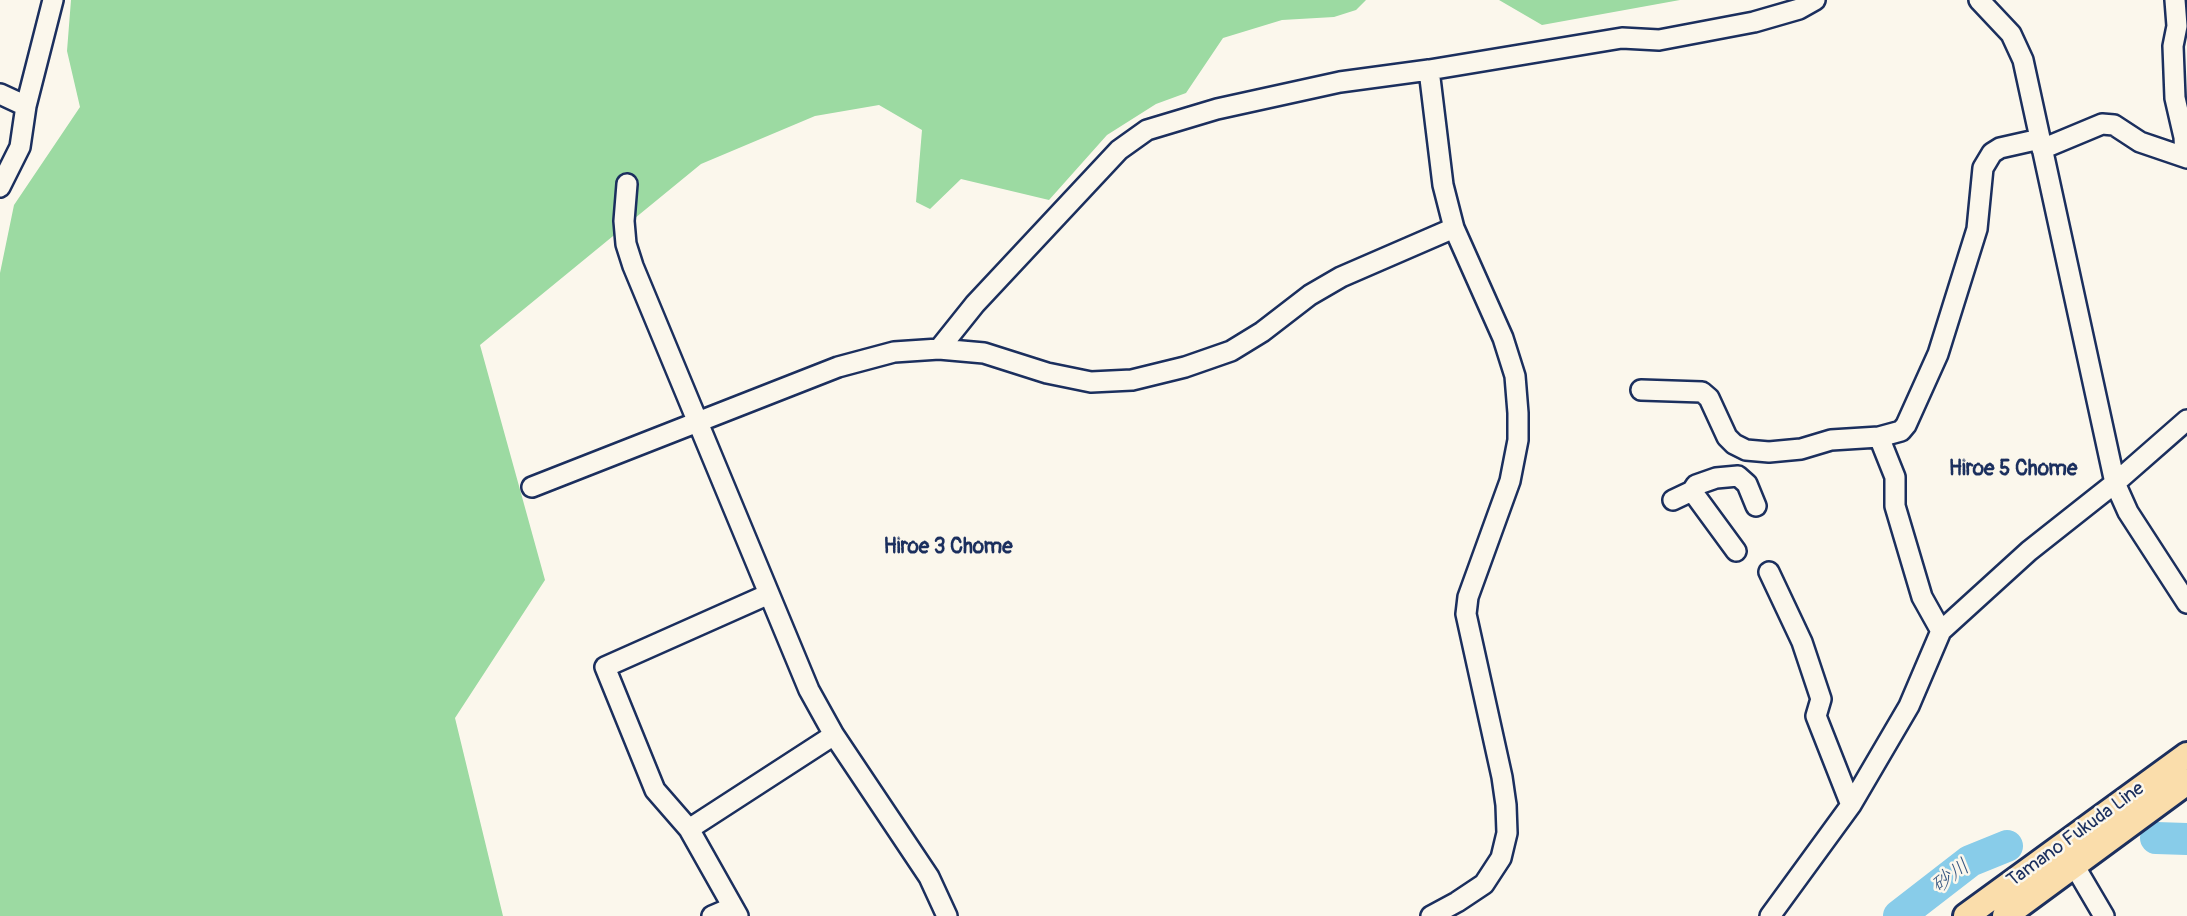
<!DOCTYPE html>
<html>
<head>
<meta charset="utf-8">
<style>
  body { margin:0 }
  canvas { display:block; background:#fbf7ec }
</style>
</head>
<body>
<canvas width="2187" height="916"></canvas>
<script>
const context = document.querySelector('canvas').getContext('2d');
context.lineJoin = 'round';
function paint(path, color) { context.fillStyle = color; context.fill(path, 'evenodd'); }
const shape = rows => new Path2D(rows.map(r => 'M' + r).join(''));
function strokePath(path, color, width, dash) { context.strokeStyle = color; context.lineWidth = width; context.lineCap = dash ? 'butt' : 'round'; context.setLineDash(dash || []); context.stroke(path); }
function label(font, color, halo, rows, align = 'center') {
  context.font = font + ' Pangolin,"Klee One",sans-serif'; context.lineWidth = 5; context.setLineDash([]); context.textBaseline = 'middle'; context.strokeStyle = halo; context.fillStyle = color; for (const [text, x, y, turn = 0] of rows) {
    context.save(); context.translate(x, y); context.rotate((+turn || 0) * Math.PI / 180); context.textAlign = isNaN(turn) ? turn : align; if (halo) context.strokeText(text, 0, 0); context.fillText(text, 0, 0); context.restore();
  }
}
paint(shape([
  [71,0,1366,0,1356,10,1334,17,1282,20,1223,38,1186,93,1156,104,1107,135,1049,200,961,179,930,209,916,202,922,130,879,105,815,116,701,164,480,345,545,580,455,718,503,916,0,916,0,273,14,205,80,107,67,51],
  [1499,0,1680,0,1542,25]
]), '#9cdaa2');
strokePath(shape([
  [2156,838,2187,839],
  [1899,916,1970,861,2007,846]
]), '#88cce9', 32);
const minor = shape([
  [1979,0,2011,34,2023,60,2115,483,2128,512,2187,603],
  [2175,0,2177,26,2173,46,2175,98,2184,137,2185,157],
  [1429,70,1443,185,1454,228,1503,338,1515,376,1518,413,1518,440,1510,481,1468,597,1466,614,1502,777,1506,805,1507,833,1501,858,1484,884,1457,902,1431,916],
  [0,94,26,106],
  [2042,149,2102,124,2114,125,2140,142,2187,158],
  [627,184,624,221,626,244,633,266,809,690,834,735,929,877,947,916],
  [0,187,20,147,26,106,53,0],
  [939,349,975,304,1119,150,1147,130,1217,109,1340,82,1429,70,1622,38,1659,40,1754,22,1799,9,1815,0],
  [1641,390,1702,392,1709,398,1727,437,1734,444,1746,450,1769,452,1801,449,1831,440,1879,437,1901,431,1906,425,1938,354,1977,229,1983,168,1992,153,2000,148,2040,139],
  [1879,437,1895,477,1895,506,1922,597,1941,631],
  [532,487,838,367,894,352,939,349,984,353,1047,373,1091,382,1132,380,1185,367,1231,351,1262,332,1310,295,1341,277,1454,228],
  [1692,491,1736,551],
  [1673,500,1692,491,1696,485,1716,478,1738,476,1747,484,1756,506],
  [1769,572,1802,642,1821,699,1816,716,1851,805],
  [689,829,834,735],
  [2074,865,2104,916],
  [712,916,733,907],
  [738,916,689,829,655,790,605,667,769,594],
  [1770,916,1851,805,1909,706,1941,631,2029,551,2115,483,2187,420]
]);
const major = shape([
  [1966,916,2187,755],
  [2005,916,2187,782]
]);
strokePath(minor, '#1b2f5e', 24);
strokePath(major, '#1b2f5e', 30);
strokePath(minor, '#fbf7ec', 19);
strokePath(major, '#faddab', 24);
label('19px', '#1b2f5e', '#fbf7ec', [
  ["Tamano Fukuda Line",2076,835,-36]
]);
label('bold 21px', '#1b2f5e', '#fbf7ec', [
  ["Hiroe 5 Chome",2013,470],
  ["Hiroe 3 Chome",948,548]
]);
label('italic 21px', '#365681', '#fbf7ec', [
  ["砂川",1951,877,-36]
]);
</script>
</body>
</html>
